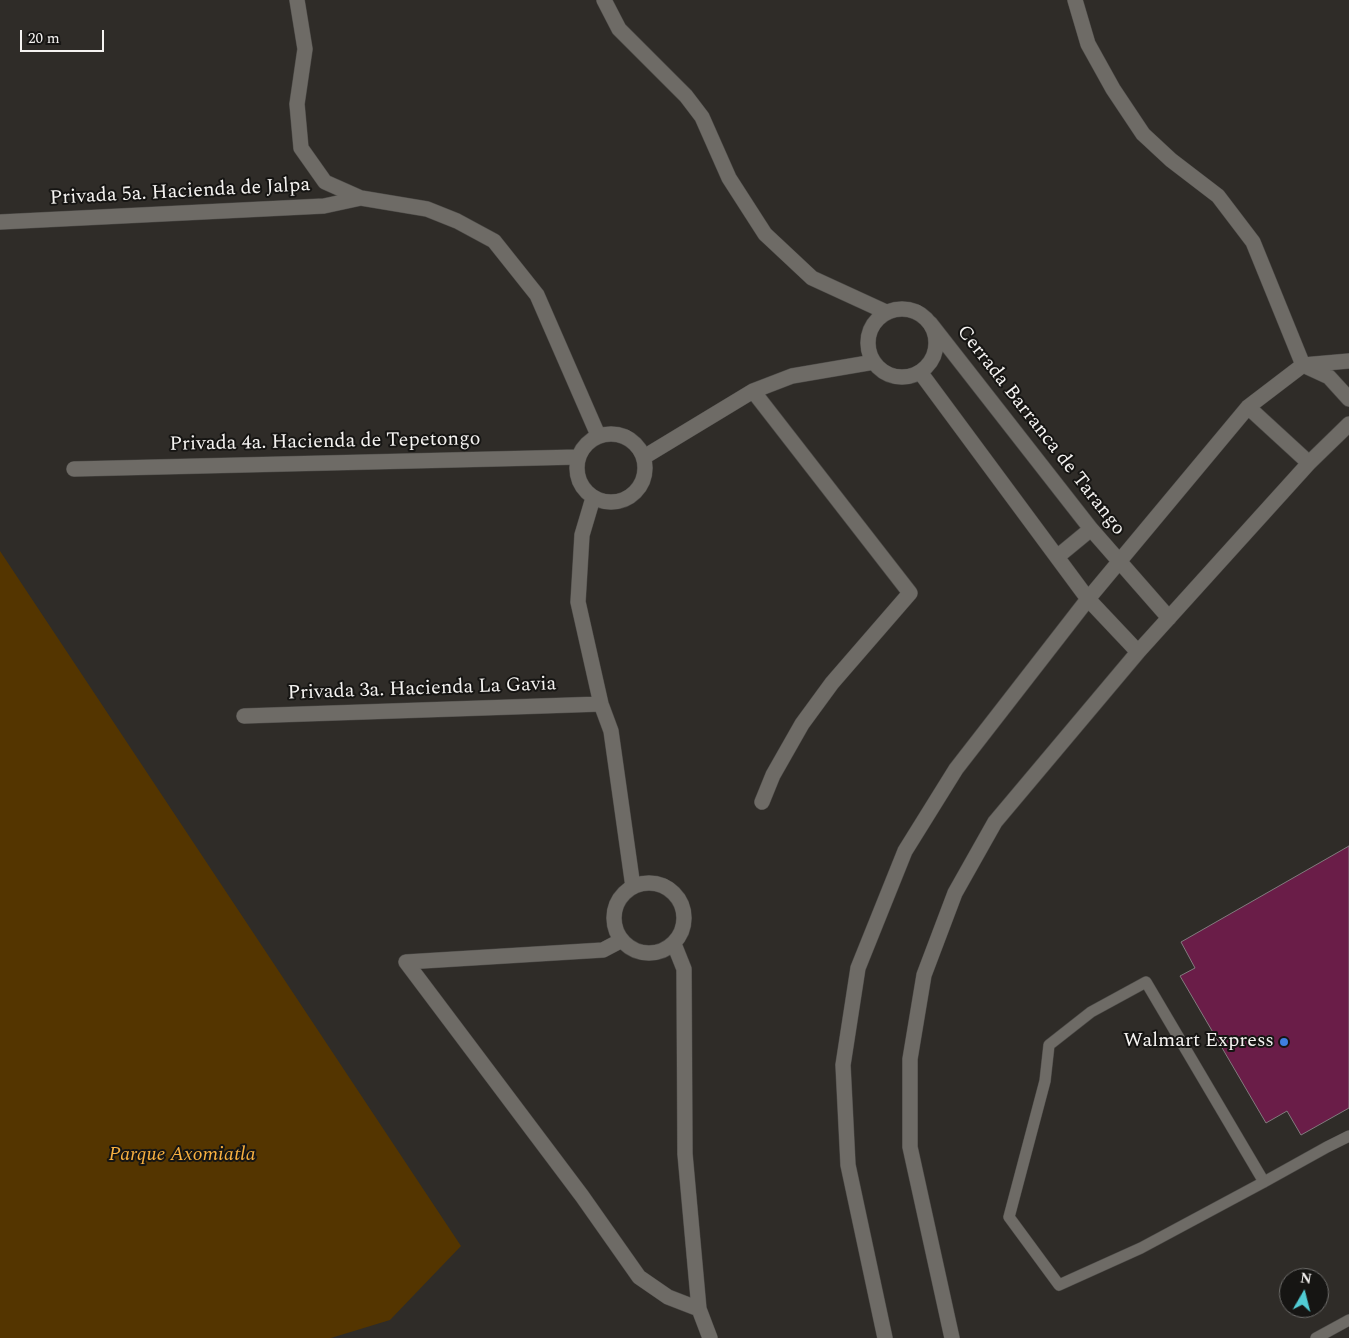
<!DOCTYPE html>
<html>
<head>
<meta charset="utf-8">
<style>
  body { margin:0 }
  #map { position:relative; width:1349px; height:1338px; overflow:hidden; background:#2f2c28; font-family:Spectral,serif }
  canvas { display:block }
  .north { position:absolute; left:1279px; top:1268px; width:50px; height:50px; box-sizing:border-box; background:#161513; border:1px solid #6f6e6c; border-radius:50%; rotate:8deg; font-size:14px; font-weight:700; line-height:20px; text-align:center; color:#f5f3f1 }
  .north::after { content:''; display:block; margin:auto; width:18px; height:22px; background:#51ccd4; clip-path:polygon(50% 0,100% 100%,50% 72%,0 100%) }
  .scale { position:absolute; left:20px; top:30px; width:84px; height:22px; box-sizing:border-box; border:2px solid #f5f3f1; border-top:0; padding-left:6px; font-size:15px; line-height:18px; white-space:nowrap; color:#f5f3f1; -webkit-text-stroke:4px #161513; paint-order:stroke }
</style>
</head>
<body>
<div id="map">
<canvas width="1349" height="1338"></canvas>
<div class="north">N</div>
<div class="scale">20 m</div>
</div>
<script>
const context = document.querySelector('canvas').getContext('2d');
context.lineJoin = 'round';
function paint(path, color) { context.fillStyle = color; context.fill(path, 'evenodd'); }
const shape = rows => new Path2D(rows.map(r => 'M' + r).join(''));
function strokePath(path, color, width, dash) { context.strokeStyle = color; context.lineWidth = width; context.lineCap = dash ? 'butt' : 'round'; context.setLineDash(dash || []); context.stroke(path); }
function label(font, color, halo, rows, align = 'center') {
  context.font = font + ' Spectral,serif'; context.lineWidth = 4; context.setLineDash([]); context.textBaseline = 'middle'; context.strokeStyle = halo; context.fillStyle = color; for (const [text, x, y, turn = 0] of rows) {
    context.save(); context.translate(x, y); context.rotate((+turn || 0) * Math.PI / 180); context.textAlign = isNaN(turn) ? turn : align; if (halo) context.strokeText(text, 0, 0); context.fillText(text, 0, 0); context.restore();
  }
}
paint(shape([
  [0,551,461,1246,390,1320,331,1338,0,1338]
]), '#543500');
const building = shape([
  [1349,846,1349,1108,1301,1135,1287,1111,1266,1123,1180,976,1195,968,1181,942,1349,846]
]);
paint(building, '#6a1d48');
strokePath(building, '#827c7e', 1);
const lane = shape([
  [1264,1182,1146,982,1091,1012,1049,1045,1045,1081,1009,1217,1059,1285,1141,1248,1264,1182,1327,1147,1349,1136],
  [1316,1338,1349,1320]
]);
const street = shape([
  [297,0,305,49,297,104,301,148,325,182,361,198,427,209,457,221,494,241,537,295,598,435],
  [604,0,619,29,686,96,702,117,729,178,765,234,812,278,886,312],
  [1075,0,1088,44,1113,89,1143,134,1171,160,1218,196,1253,242,1303,365,1329,377,1349,399],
  [0,222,324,206,361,198],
  '868 343a34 34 0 1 1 68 0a34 34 0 1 1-68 0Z',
  [930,323,1091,529,1169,618],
  [920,372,1088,599,1138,652],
  [753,391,910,593,832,683,802,724,773,775,762,802],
  [1248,407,1309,463],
  '577 468a34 34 0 1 1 68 0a34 34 0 1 1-68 0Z',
  [644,457,753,391,792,376,874,362],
  [74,469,578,457],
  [593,498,582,535,578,602,601,704,611,731,633,887],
  [1057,557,1091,529],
  [244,716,601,704],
  '614 918a35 35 0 1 1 70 0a35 35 0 1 1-70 0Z',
  [674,944,684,969,685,1154,699,1309,710,1338],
  [406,962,582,1196,639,1277,668,1297,699,1309],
  [406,962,603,950,622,940],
  [885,1338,848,1165,843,1065,858,968,905,851,956,769,1088,599,1248,407,1303,365,1349,361],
  [952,1338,910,1147,910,1059,924,975,955,893,995,822,1138,652,1309,463,1349,424]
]);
strokePath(lane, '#4c4a47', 12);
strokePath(street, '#4c4a47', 16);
strokePath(lane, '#6e6b66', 11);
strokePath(street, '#6e6b66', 15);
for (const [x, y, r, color] of [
  [1284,1042,5,"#3f7fe0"]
]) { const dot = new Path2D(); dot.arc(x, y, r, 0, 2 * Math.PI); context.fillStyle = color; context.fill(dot); strokePath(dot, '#161513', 2); }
label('20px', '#f5f3f1', '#161513', [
  ["Privada 5a. Hacienda de Jalpa",180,193,-3],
  ["Cerrada Barranca de Tarango",1040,431,52],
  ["Privada 4a. Hacienda de Tepetongo",325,443,-1],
  ["Privada 3a. Hacienda La Gavia",422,690,-2]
]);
label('20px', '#f5f3f1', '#161513', [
  ["Walmart Express",1274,1042]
], 'right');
label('italic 20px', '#f9b141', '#161513', [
  ["Parque Axomiatla",182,1156]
]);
</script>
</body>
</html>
